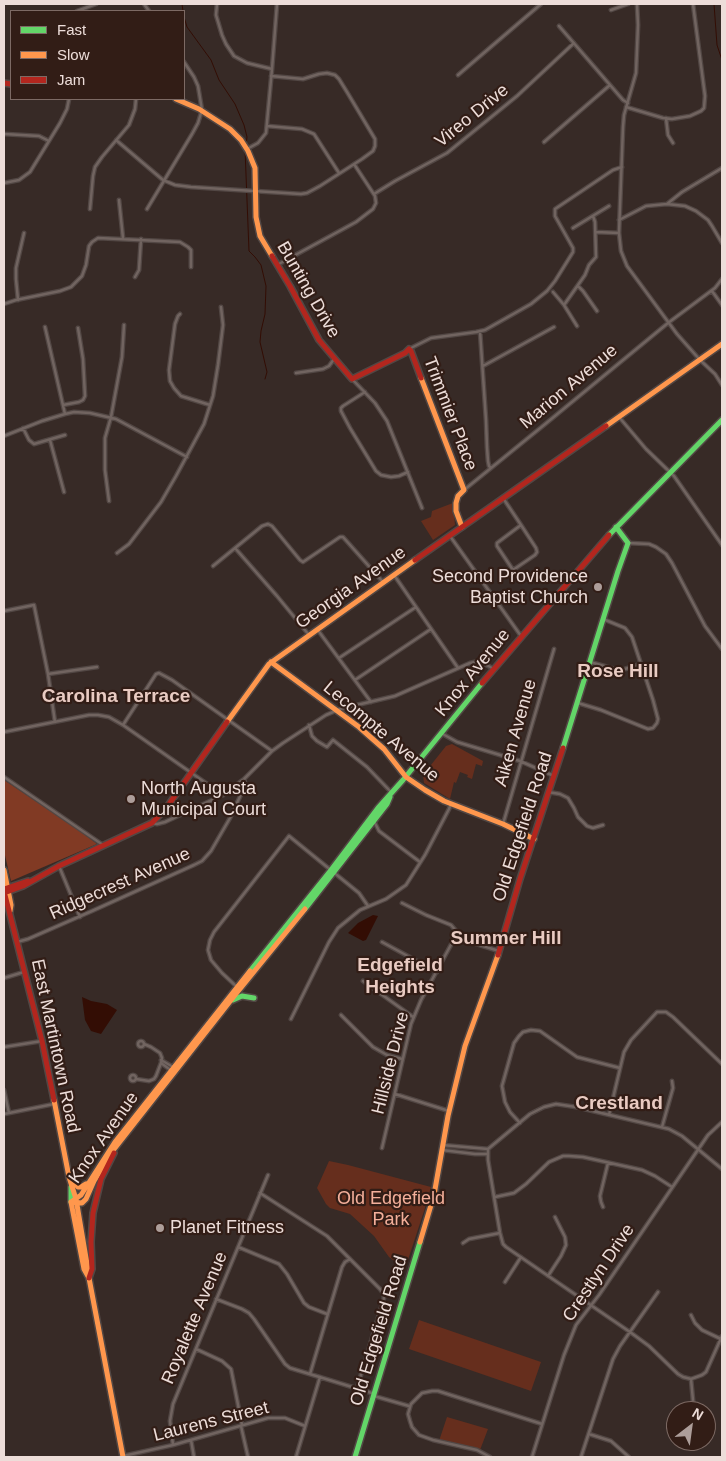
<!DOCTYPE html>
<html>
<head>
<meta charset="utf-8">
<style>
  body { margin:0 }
  #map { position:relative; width:726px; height:1461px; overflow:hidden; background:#372a26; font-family:Helvetica,sans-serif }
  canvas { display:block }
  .frame { position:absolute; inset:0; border:5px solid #edddd9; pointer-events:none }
  .legend { position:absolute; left:10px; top:10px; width:175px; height:90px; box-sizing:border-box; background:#321d16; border:1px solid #7d6a64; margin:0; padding:6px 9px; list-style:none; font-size:15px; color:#edddd9 }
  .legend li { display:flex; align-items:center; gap:10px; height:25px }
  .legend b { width:25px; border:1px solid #7d6a64 }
  .north { position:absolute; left:666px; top:1401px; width:50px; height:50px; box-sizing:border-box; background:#321d16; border:1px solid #7d6a64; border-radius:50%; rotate:30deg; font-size:14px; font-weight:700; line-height:20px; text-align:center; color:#edddd9 }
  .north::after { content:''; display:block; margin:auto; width:18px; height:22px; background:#ad9e9a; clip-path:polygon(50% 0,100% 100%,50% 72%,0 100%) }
</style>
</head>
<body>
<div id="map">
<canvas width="726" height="1461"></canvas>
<div class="frame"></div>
<ul class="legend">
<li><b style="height:6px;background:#63d668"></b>Fast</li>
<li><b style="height:6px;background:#ff974d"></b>Slow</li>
<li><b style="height:6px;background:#b3261e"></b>Jam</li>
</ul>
<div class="north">N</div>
</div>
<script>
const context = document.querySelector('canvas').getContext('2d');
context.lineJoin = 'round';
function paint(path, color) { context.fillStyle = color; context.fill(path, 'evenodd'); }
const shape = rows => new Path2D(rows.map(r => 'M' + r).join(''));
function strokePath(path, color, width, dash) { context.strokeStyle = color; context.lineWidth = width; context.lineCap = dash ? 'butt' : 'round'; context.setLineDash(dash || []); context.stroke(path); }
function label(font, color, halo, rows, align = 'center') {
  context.font = font + ' Helvetica,sans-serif'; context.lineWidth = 4.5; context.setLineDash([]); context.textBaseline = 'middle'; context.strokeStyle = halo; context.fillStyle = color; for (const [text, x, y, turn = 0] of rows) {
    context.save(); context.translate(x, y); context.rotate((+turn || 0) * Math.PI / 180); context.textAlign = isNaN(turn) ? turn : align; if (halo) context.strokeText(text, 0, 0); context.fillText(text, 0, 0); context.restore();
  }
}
paint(shape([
  [453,503,455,525,433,540,421,521,431,517,432,511],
  [452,744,483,761,482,766,476,764,472,779,467,777,468,775,460,772,456,783,454,782,450,799,424,783,423,775,446,746],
  [329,1161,348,1165,431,1187,425,1208,405,1269,389,1257,374,1236,350,1214,330,1208,326,1204,317,1188],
  [419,1320,541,1362,531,1391,409,1349],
  [447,1417,488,1429,480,1450,439,1441]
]), '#662e1d');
paint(shape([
  [4,780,79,830,97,844,11,881,4,851]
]), '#813a24');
paint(shape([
  [373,915,378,916,366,940,363,941,348,933,358,923],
  [82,997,91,1001,107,1004,117,1010,101,1034,91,1031,85,1020]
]), '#330d04');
strokePath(shape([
  [182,4,183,11],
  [714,4,717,45,722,60],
  [184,17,187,27,211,60,219,80,235,104,244,125,247,137,246,145],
  [245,149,249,251,255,257,261,265,266,286,265,314,261,331,260,342,267,372,265,379]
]), '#330d04', 1);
const street = shape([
  [144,4,149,11],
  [217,4,216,15,222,35,226,44,234,56,247,63,272,69,277,4],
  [637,4,638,25,636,73,624,115,623,127,619,233,621,251,627,266,677,334,700,360,715,374,722,385],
  [611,10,628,4],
  [77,11,96,4],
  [559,26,623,100,628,103],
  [458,75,541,4],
  [626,107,663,118,672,119,690,116,701,111,704,108,705,96,693,4],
  [666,118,668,135,673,143],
  [267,126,302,129,314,134,339,173],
  [4,134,39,136,49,141],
  [116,140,163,180,175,185,191,187,301,194,307,193,320,186,362,159,373,151,375,146,375,139,347,92,339,79,335,75,327,73,319,74,303,79,271,76],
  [544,142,610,85],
  [247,149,258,143,266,133,272,69],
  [4,183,19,180,30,172,60,123,67,109,69,99],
  [374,194,395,181,447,153,517,96,574,43],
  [119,200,123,238],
  [667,204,682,192,722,168],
  [90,209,93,176,95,167,102,157,129,125,135,109,136,99],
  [147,209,192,134,198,123,202,110,198,86,194,77,184,62],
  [619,220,646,206,667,204,685,206,696,211,708,220,712,226,722,243],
  [573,228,609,206],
  [596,232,619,233],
  [277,265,356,222,373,209,376,203,375,196,354,164],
  [135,277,139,270,141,239],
  [578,286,583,291,597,311],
  [712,291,722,305],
  [553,292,564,305,577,326],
  [18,300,16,279,16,268,24,233],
  [4,304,16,300,60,291,71,287,82,276,86,265,89,246,92,242,98,238,180,242,188,247,191,250,191,267],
  [564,305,585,275,589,265,596,257,595,222,593,216],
  [180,314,178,316,175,324,169,370,170,381,174,388,181,396,210,405],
  [45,327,65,414],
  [480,331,486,420,487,447,488,461,489,466,491,468],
  [409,349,431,338,476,332,485,330,531,304,547,291,555,281,573,252,573,248,555,216,555,209,613,170,622,167],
  [483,366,554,327],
  [296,373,323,369,329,366,334,359],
  [352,379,375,403,387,421,422,508],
  [365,392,343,406,341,408,341,411,350,428,376,471,381,475,391,477,399,476,408,472],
  [63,405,79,402,83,400,85,396,83,359,78,328],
  [619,417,646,449,674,476,722,545],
  [23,428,29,440,34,444,65,435],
  [4,436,42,421,65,414,74,412,90,413,116,419,187,457],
  [50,440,64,492],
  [464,490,544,425,668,323,715,288,722,279],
  [503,498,521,525,536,548,537,552,535,555,513,570,497,546,497,543,521,525],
  [109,501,105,470,105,438,111,417,122,357,124,325],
  [450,536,521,636],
  [628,543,649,544,656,547,666,554,672,563,705,626,722,649],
  [235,548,277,596,309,635],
  [117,553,129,544,161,502,176,476,204,424,213,396,218,365,223,325,221,307],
  [213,566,262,526,268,524,272,526,300,560,303,562,340,537,343,537,383,582],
  [394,575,458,668],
  [4,611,34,605,48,674,55,722],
  [317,629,371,702],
  [339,658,416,607],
  [590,662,618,670,625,669,641,664],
  [48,674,97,667],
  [355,680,431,629],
  [578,703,601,710,648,729,653,728,657,723,658,719,653,700,632,637,625,628,603,619],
  [123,725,156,674,159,673,172,680,272,751],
  [309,725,312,736,317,741,327,747,333,740,367,767,391,792],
  [4,732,89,715,98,715,109,717,123,725,223,795],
  [441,733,457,742,520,761,554,776],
  [4,777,103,845],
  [548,792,560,794,568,798,574,808,578,817,587,826,593,828,603,825],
  [165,810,169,814,175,816],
  [374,821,379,831,420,862],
  [152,823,157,824,165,822,223,795,244,779,272,751,283,743,326,715,340,709,395,696,470,663,479,661,494,669],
  [503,824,554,649],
  [59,866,80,917],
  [402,903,426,915,451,925,464,940,499,951],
  [17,942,28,939,92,911,194,865,202,861,211,851,230,818,244,788,245,783,244,779],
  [382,942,437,972],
  [4,978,24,972],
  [363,981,413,1017],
  [237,987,222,973,211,960,208,950,210,940,214,932,289,836,359,893,368,906],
  [341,1015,373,1047,387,1055,402,1059],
  [291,1019,329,942,338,928,360,910,386,899,406,885,425,855,449,809,451,804],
  '138 1044a3 3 0 1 1 6 0a3 3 0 1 1-6 0Z',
  [4,1047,42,1041],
  [161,1060,173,1067],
  [161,1063,172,1071],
  '130 1078a3 3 0 1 1 6 0a3 3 0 1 1-6 0Z',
  [136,1079,149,1081,154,1079,156,1076,161,1063,162,1058,160,1053,151,1047,144,1044],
  [4,1090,9,1113],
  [395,1094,449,1111],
  [4,1114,54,1104],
  [609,1115,624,1052,631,1040,657,1012,666,1012,673,1017,722,1064],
  [520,1123,510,1112,505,1102,502,1086,514,1043,519,1036,523,1032,531,1030,540,1031,577,1057,620,1068],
  [662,1127,673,1088,672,1081],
  [442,1145,488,1149],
  [382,1148,411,1024,421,1000,453,941,459,935],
  [442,1150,475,1154,488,1154],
  [722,1169,682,1136,669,1129,576,1107,556,1104,544,1107,530,1114,488,1149,488,1160,500,1233,503,1244,506,1247,630,1332,649,1346,678,1374,683,1377,691,1379,702,1375,706,1372,722,1336],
  [260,1193,327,1236,380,1289,383,1293,384,1298,357,1388],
  [495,1197,514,1193,526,1184,549,1162,563,1156,569,1156,583,1157,642,1170,655,1176,672,1187],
  [603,1207,601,1202,600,1196,608,1163],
  [463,1243,469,1239,500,1233],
  [238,1247,279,1264,287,1274,304,1303,309,1307,327,1314],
  [548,1276,561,1256,566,1245,565,1237,555,1217],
  [505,1282,521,1257],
  [216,1299,242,1309,249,1313,254,1319,285,1364,290,1368,375,1394],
  [691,1315,695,1323,702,1330,721,1339],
  [196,1349,222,1361,231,1369,242,1425],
  [310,1374,342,1267,345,1262,350,1259],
  [691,1379,694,1411],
  [374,1396,409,1406],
  [241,1426,248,1457],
  [589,1434,611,1441,629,1457],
  [191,1440,194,1457],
  [173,1445,170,1421,173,1404,268,1175],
  [123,1456,173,1445,268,1418,285,1418,305,1426],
  [296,1457,320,1377],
  [490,1457,477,1450,433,1440,419,1435,412,1427,410,1421,408,1414,411,1404,422,1393,432,1391,438,1391,542,1424],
  [532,1457,564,1355,576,1325,599,1295,708,1135,722,1122],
  [581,1457,613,1359,620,1346,658,1292]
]);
const fast = shape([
  [609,535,722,420],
  [563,748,618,571,628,543,616,527],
  [305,909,387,804,390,797],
  [250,971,331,870,378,808,403,780,482,683],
  [233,1000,242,996,254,998],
  [71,1187,71,1202],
  [355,1457,420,1242]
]);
const slow = shape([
  [176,99,199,109,230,129,241,140,248,151,255,168,256,217,260,236,272,256],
  [421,378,464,490,458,496,456,503,456,511,462,527],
  [606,426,722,344],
  [271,662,359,727,384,749,406,777,425,790,444,801,503,824,534,839],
  [227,722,269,664,415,560],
  [4,870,11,905,10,911],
  [54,1100,69,1177,76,1199,89,1276],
  [69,1177,78,1187,81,1187,86,1184],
  [71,1202,81,1195,115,1142,250,971],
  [71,1202,82,1203,86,1199,94,1181,111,1153,235,995,305,909],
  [71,1202,84,1269,89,1278,123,1457],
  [420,1242,434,1195,448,1116,465,1046,498,955]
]);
const jam = shape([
  [4,83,11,84],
  [272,256,290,286,319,340,352,379,405,353,409,349,411,351,421,378],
  [415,560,606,426],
  [482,683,609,535],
  [4,889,28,881],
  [4,891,42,1041,54,1100],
  [4,893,23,886,59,866,152,823,167,807,227,722],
  [498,955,520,879,563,748],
  [89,1278,92,1269,91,1242,93,1213,101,1179,114,1153]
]);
strokePath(street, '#524744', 5);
strokePath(fast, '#524744', 8);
strokePath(slow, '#524744', 8);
strokePath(jam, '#524744', 8);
strokePath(street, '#716460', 2.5);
strokePath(fast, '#63d668', 5);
strokePath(slow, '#ff974d', 5);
strokePath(jam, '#b3261e', 5);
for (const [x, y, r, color] of [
  [598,587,5,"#ad9e9a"],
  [131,799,5,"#ad9e9a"],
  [160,1228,5,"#ad9e9a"]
]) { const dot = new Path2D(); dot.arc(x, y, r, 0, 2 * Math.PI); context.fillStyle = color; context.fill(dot); strokePath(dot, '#321d16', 2); }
label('18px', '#edddd9', '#321d16', [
  ["Vireo Drive",472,116,-39],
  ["Bunting Drive",308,290,60],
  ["Marion Avenue",569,387,-40],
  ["Trimmier Place",450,414,69],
  ["Georgia Avenue",351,588,-35],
  ["Knox Avenue",473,673,-51],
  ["Lecompte Avenue",381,732,40],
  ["Aiken Avenue",516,733,-74],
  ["Old Edgefield Road",523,827,-72],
  ["Ridgecrest Avenue",120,884,-24],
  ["East Martintown Road",55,1046,78],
  ["Hillside Drive",391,1063,-76],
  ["Knox Avenue",104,1138,-55],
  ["Crestlyn Drive",599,1273,-56],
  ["Royalette Avenue",195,1318,-67],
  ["Old Edgefield Road",379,1331,-73],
  ["Laurens Street",211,1422,-14]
]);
label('18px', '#edddd9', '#321d16', [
  ["Second Providence",588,577,"right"],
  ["Baptist Church",588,598,"right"],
  ["North Augusta",141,789],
  ["Municipal Court",141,810],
  ["Planet Fitness",170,1228]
], 'left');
label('18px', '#f4af9a', '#321d16', [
  ["Old Edgefield",391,1199],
  ["Park",391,1220]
]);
label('bold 19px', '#e9cbc2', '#321d16', [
  ["Rose Hill",618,672],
  ["Carolina Terrace",116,697],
  ["Summer Hill",506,939],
  ["Edgefield",400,966],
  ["Heights",400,988],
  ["Crestland",619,1104]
]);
</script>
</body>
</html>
